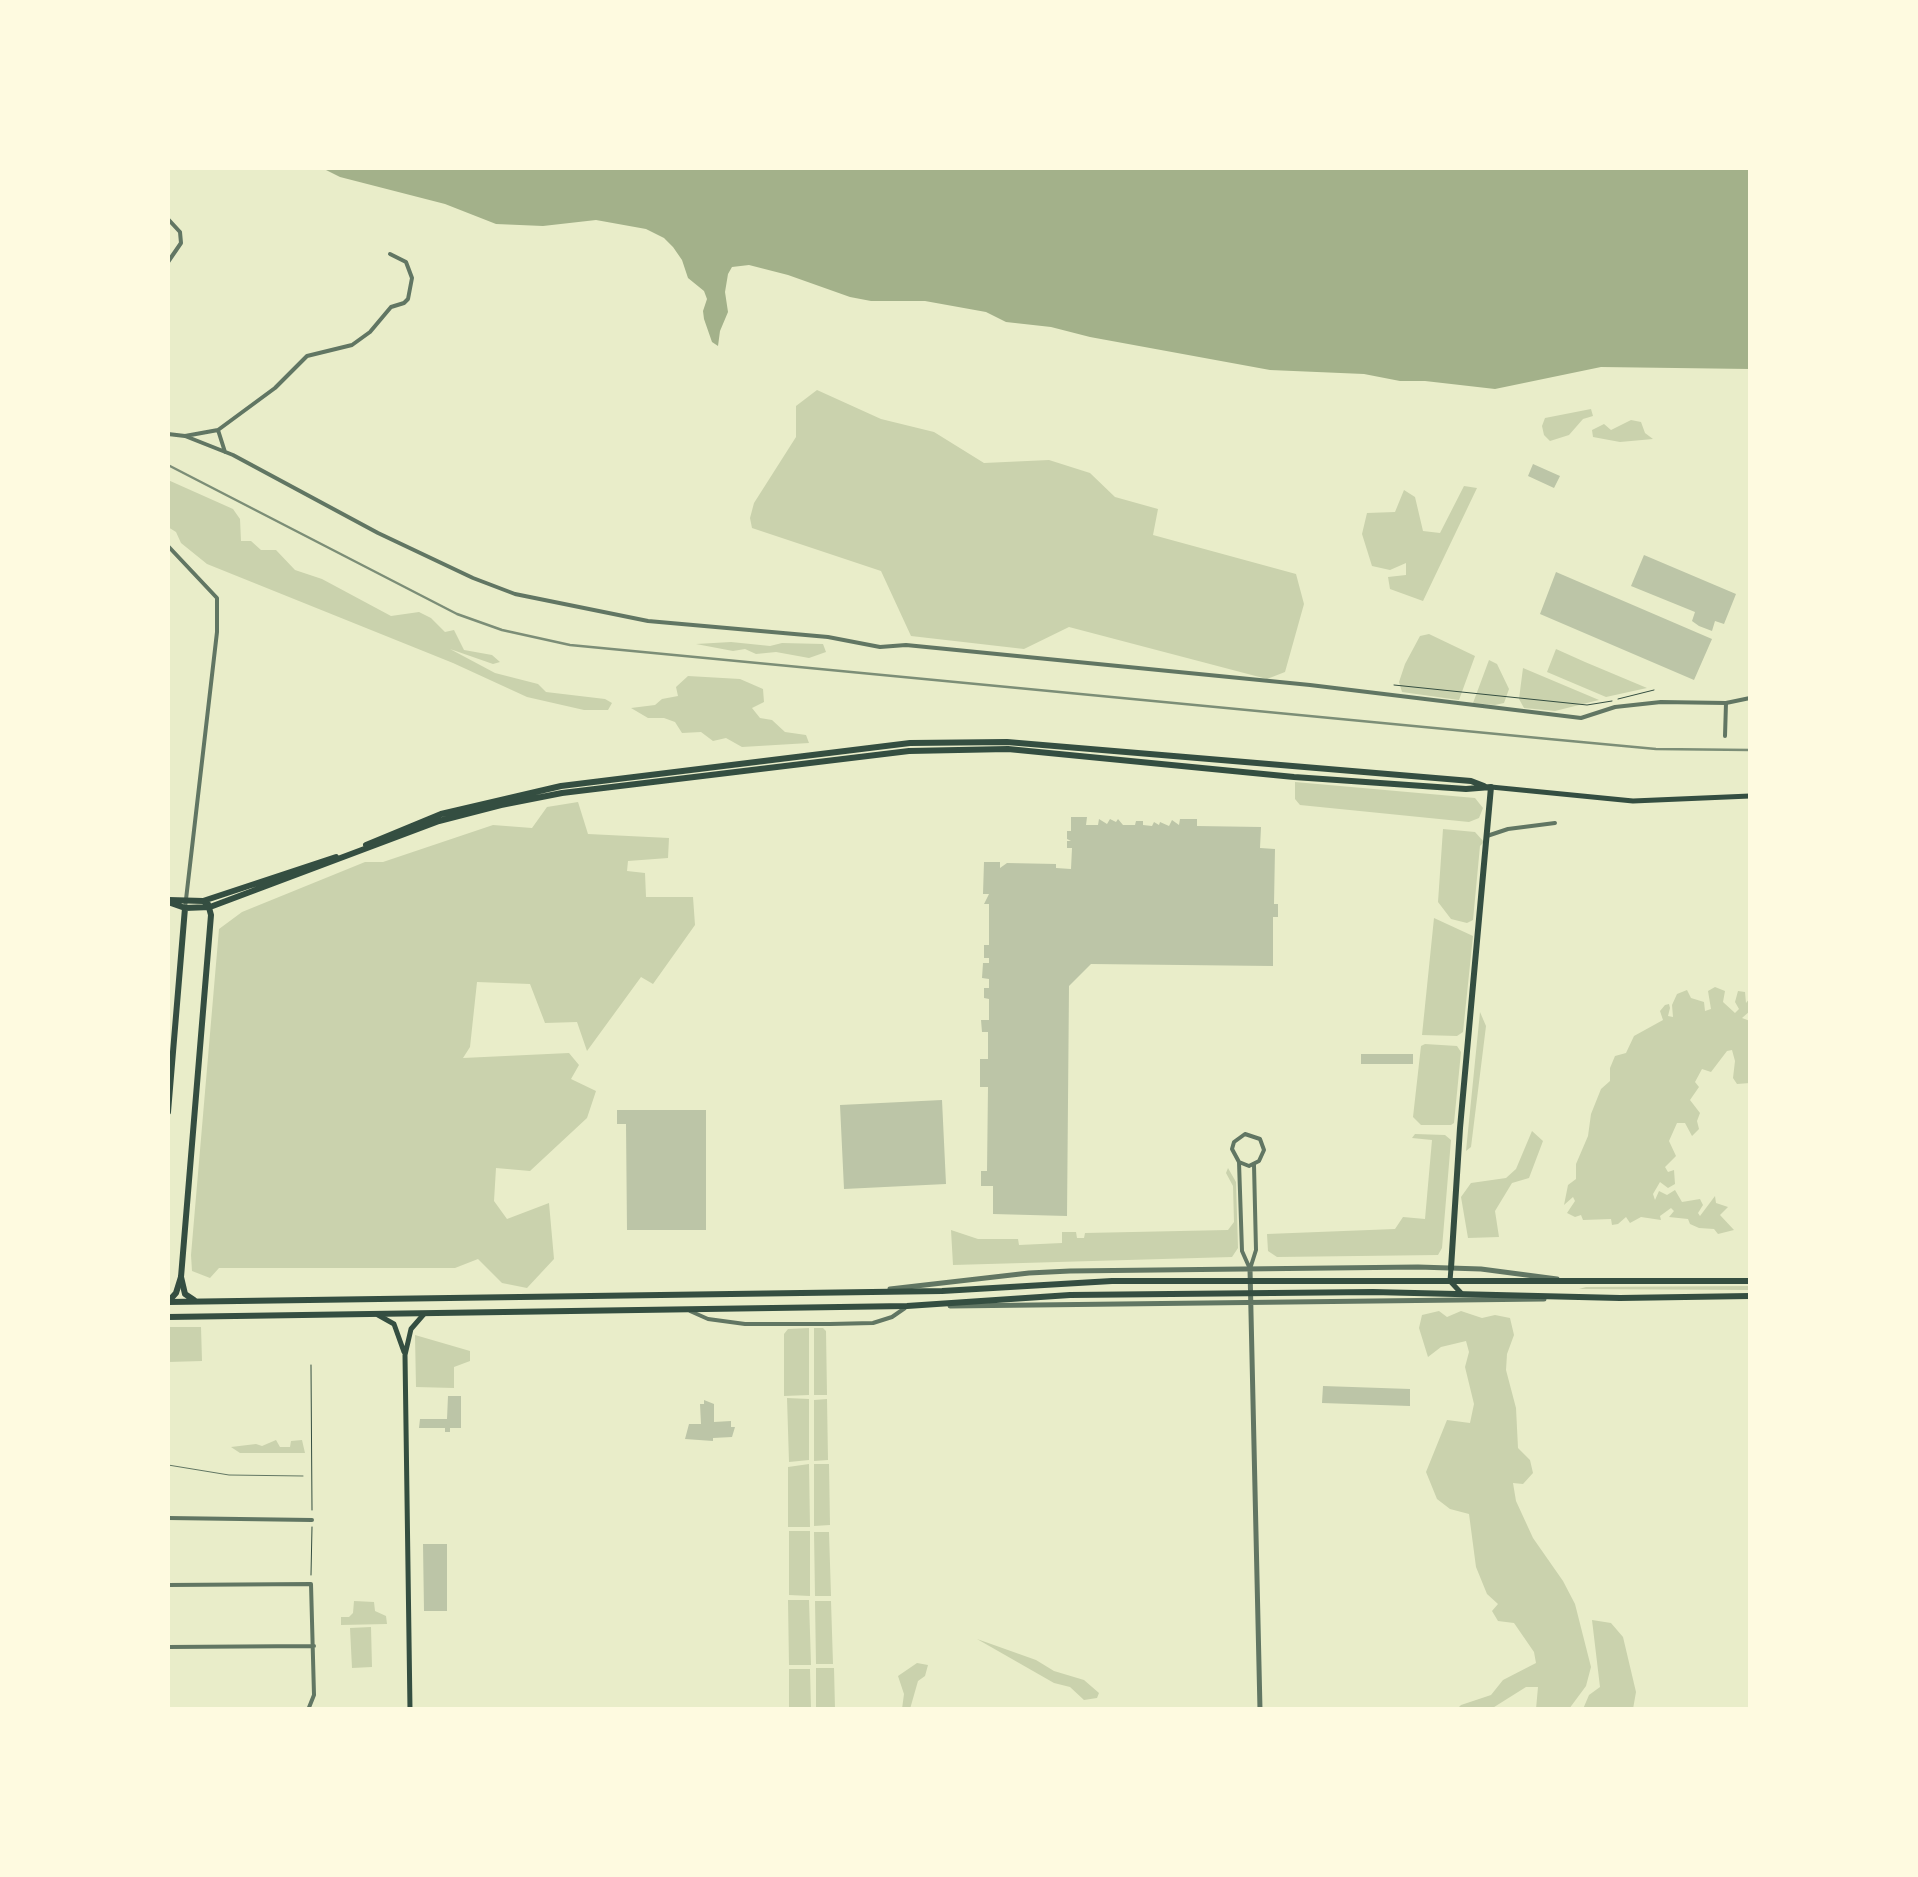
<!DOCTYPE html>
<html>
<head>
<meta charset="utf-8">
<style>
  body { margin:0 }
  #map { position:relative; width:1918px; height:1877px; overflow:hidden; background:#e9edc9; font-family:"Source Serif 4",serif }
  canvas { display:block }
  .frame { position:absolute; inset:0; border:170px solid #fefae0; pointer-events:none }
</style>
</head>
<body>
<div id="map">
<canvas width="1918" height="1877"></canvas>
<div class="frame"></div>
</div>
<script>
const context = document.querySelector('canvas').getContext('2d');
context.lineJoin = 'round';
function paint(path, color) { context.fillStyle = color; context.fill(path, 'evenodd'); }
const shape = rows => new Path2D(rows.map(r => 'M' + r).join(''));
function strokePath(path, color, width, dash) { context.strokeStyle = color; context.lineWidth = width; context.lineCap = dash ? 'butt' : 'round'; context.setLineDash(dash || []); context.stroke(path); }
paint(shape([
  [817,390,881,419,934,432,984,463,1049,460,1090,473,1115,497,1158,509,1153,535,1296,574,1304,604,1285,672,1267,679,1069,627,1024,649,911,636,881,571,752,528,750,518,754,503,796,437,796,406],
  [1591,409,1593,416,1583,419,1569,435,1550,441,1544,435,1542,426,1545,418],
  [1631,420,1641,422,1645,433,1653,439,1620,442,1593,437,1592,430,1604,424,1611,430],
  [168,480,233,509,240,519,241,541,251,541,261,550,276,550,295,570,322,579,391,616,419,612,431,618,445,632,454,630,464,650,492,655,500,662,493,664,450,649,495,673,538,684,546,692,605,699,612,703,608,710,584,710,527,697,453,663,207,564,181,543,176,532,168,527],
  [1464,486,1477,488,1423,601,1390,589,1388,577,1406,575,1406,563,1390,570,1372,566,1362,534,1367,513,1395,512,1404,490,1415,497,1423,531,1440,533],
  [1429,634,1475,656,1459,700,1402,692,1399,682,1405,664,1420,636],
  [731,642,770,646,782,643,823,644,826,652,809,658,776,652,756,654,745,649,733,651,696,644],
  [1556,649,1585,662,1647,688,1606,697,1547,672],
  [1489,660,1497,664,1509,689,1504,703,1495,705,1473,703],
  [1523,668,1599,700,1555,711,1524,708,1519,699],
  [688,676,740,679,763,689,764,702,752,708,760,718,772,720,785,732,806,735,809,743,742,747,726,738,713,741,701,732,682,733,675,722,664,718,648,718,631,708,655,705,662,699,678,696,676,687],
  [1295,782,1475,798,1483,808,1479,818,1469,822,1300,805,1295,799],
  [578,802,588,834,669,838,668,858,628,861,627,871,645,873,646,897,693,897,695,925,653,984,641,977,587,1051,577,1022,545,1023,530,984,477,982,470,1047,463,1058,569,1053,579,1065,571,1079,596,1091,587,1118,530,1171,496,1168,494,1201,507,1219,549,1203,554,1259,527,1288,502,1283,478,1259,455,1268,219,1268,210,1278,192,1271,191,1255,219,929,242,912,365,862,383,862,493,825,532,828,547,807],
  [1443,829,1475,832,1484,842,1480,846,1473,920,1467,923,1451,919,1438,902],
  [1434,918,1473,936,1463,1032,1457,1036,1422,1035],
  [1715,987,1725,991,1723,1002,1735,1013,1739,1009,1735,1002,1738,991,1745,992,1746,1003,1750,998,1750,1011,1742,1018,1750,1021,1750,1083,1737,1084,1733,1078,1735,1061,1732,1050,1727,1051,1711,1072,1702,1069,1695,1082,1699,1087,1690,1100,1700,1113,1697,1121,1699,1129,1692,1136,1685,1123,1677,1123,1669,1141,1676,1156,1665,1167,1668,1172,1674,1170,1675,1184,1668,1188,1660,1182,1653,1194,1655,1200,1659,1191,1667,1195,1675,1190,1682,1202,1700,1199,1703,1205,1698,1213,1700,1216,1715,1196,1716,1203,1728,1207,1720,1215,1734,1230,1718,1234,1714,1229,1699,1228,1690,1224,1688,1219,1669,1217,1674,1211,1671,1208,1660,1216,1661,1220,1641,1217,1630,1223,1626,1217,1618,1224,1612,1225,1611,1219,1583,1220,1581,1215,1575,1217,1567,1213,1575,1201,1573,1197,1564,1205,1568,1185,1576,1179,1576,1164,1588,1136,1591,1114,1601,1089,1610,1081,1610,1068,1615,1056,1626,1053,1634,1036,1663,1020,1660,1011,1665,1005,1669,1004,1670,1008,1668,1016,1673,1017,1672,1005,1677,994,1687,990,1691,998,1704,1002,1705,1011,1711,1009,1708,991],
  [1480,1012,1486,1026,1471,1147,1466,1151],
  [1425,1044,1457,1046,1461,1052,1454,1123,1451,1125,1421,1125,1413,1117,1421,1046],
  [1532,1131,1543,1141,1529,1178,1512,1183,1495,1211,1499,1237,1468,1238,1461,1197,1471,1183,1506,1178,1516,1169],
  [1415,1134,1445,1135,1451,1140,1442,1248,1438,1255,1277,1257,1268,1251,1267,1234,1395,1229,1403,1217,1425,1219,1432,1140,1412,1138],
  [1228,1168,1236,1182,1238,1248,1232,1257,953,1265,951,1230,978,1239,1018,1239,1019,1245,1062,1243,1062,1232,1076,1232,1077,1238,1084,1238,1085,1233,1228,1230,1234,1222,1233,1186,1226,1173],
  [1750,1286,1750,1290,1579,1289,1586,1287],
  [1439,1311,1447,1317,1461,1311,1482,1318,1495,1315,1510,1318,1514,1335,1507,1354,1506,1370,1516,1408,1518,1448,1530,1460,1533,1473,1523,1484,1513,1483,1516,1501,1533,1538,1563,1581,1575,1604,1591,1667,1586,1686,1569,1709,1536,1709,1538,1687,1526,1687,1491,1709,1457,1709,1461,1705,1491,1695,1503,1680,1536,1663,1534,1652,1514,1623,1498,1621,1492,1611,1498,1604,1487,1594,1476,1567,1469,1514,1450,1509,1437,1499,1426,1472,1447,1420,1470,1423,1474,1404,1465,1367,1469,1352,1466,1341,1441,1347,1428,1357,1419,1328,1422,1315],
  [168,1327,201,1327,202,1361,168,1362],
  [809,1328,809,1395,784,1396,784,1334,788,1329],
  [814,1328,823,1328,826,1331,827,1395,814,1395],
  [415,1335,470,1351,470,1361,454,1367,454,1388,416,1387],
  [787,1398,809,1399,809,1460,789,1462],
  [827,1399,828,1460,814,1461,814,1400],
  [276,1440,280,1447,290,1447,291,1441,302,1440,305,1453,240,1453,231,1447,256,1444,262,1446],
  [809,1464,810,1527,788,1527,788,1467],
  [814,1464,829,1464,830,1525,814,1526],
  [789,1531,810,1531,810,1596,789,1595],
  [814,1532,829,1532,831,1596,815,1596],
  [788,1600,809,1600,811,1665,789,1665],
  [354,1601,374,1602,375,1611,386,1616,387,1624,341,1625,341,1617,349,1617,353,1613],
  [815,1601,831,1601,833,1664,816,1664],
  [1592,1620,1611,1623,1623,1637,1636,1692,1633,1709,1583,1709,1589,1695,1600,1687],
  [371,1627,372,1667,352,1668,350,1628],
  [977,1639,1036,1660,1054,1671,1084,1680,1099,1693,1097,1698,1084,1700,1070,1687,1054,1683],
  [917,1663,928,1665,925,1676,918,1681,910,1709,902,1709,904,1694,898,1676],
  [816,1668,834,1668,835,1709,816,1709],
  [789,1669,810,1669,811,1709,789,1709]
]), '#cad2ad');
paint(shape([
  [322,168,1750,168,1750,369,1601,367,1495,389,1425,381,1400,381,1364,374,1270,370,1090,337,1051,327,1006,322,986,312,925,301,871,301,850,297,788,275,749,265,732,267,728,274,725,292,728,312,720,331,718,346,712,342,704,319,703,311,707,299,704,291,688,278,682,260,673,247,664,238,646,229,596,220,543,226,496,224,445,204,340,177]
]), '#a3b18a');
paint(shape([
  [1533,464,1560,476,1554,488,1528,476],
  [1644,555,1736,594,1724,624,1715,621,1712,631,1699,626,1692,621,1695,612,1631,586],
  [1556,572,1712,639,1694,680,1540,614],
  [1071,817,1087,817,1086,825,1098,825,1099,819,1107,824,1110,819,1116,822,1118,819,1123,825,1135,825,1136,821,1143,821,1143,825,1152,826,1154,822,1159,825,1160,822,1169,826,1172,820,1179,825,1180,819,1197,819,1197,826,1261,827,1260,848,1275,849,1274,904,1278,904,1278,917,1273,917,1273,966,1091,964,1069,986,1067,1216,993,1214,993,1186,981,1186,981,1171,987,1171,988,1087,980,1087,980,1059,988,1059,988,1032,982,1032,981,1020,989,1020,989,999,984,998,984,988,989,988,989,979,982,978,983,963,989,963,989,958,984,958,984,945,989,945,989,904,984,904,989,894,983,894,984,862,1000,862,1000,868,1007,863,1056,864,1056,868,1071,869,1072,848,1067,848,1067,841,1071,841,1067,839,1067,831,1071,831],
  [1361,1054,1413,1054,1413,1064,1361,1064],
  [942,1100,946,1184,844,1189,840,1105],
  [617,1110,706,1110,706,1230,627,1230,626,1124,617,1124],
  [1323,1386,1410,1389,1410,1406,1322,1403],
  [448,1396,461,1396,461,1428,450,1428,450,1432,445,1432,445,1428,419,1428,420,1419,447,1419],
  [704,1400,714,1404,714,1422,731,1421,731,1427,735,1427,732,1437,713,1438,713,1441,685,1439,689,1424,701,1424,700,1404,704,1404],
  [423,1544,447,1544,447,1611,424,1611]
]), '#bcc5a7');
strokePath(shape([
  [1394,685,1587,705,1612,701],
  [1618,699,1654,690],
  [311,1365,312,1510],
  [311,1575,312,1527]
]), '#344e41', 1);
strokePath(shape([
  [168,1465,229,1475,303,1476]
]), '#617663', 1);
strokePath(shape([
  [168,219,180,232,181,243,168,262],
  [218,430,225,452],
  [168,434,185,436,233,455,378,533,473,578,515,594,648,621,828,637,880,647,906,645,1310,685,1581,718,1615,707,1661,702,1726,703,1750,698],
  [185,436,218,430,275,388,307,356,352,345,370,332,391,307,404,303,408,299,412,278,406,262,390,254],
  [168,546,217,598,217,632,185,908],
  [1725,736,1726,703],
  [1487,836,1508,829,1555,823],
  [1239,1162,1249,1166,1259,1161,1264,1150,1260,1139,1245,1134,1234,1142,1232,1149,1239,1162,1242,1251,1250,1269],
  [1250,1269,1256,1250,1254,1165],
  [690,1311,708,1319,745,1324,830,1324,873,1323,892,1317,905,1308],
  [168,1518,312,1520],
  [168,1585,311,1584,314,1695,308,1710],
  [168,1647,314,1646]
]), '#617663', 4);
strokePath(shape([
  [1250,1269,1260,1710],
  [890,1289,1029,1273,1070,1271,1418,1267,1481,1269,1557,1279],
  [950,1306,1544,1299]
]), '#617663', 5);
strokePath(shape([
  [1491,787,1633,801,1750,796],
  [1451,1268,1450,1281,1462,1294],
  [378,1315,394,1324,404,1352],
  [410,1710,405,1355,411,1329,424,1314]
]), '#344e41', 5);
strokePath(shape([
  [366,845,441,814,561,786,910,743,1007,742,1471,781,1484,786],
  [203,901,336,857],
  [168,902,185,908,210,907,439,821,501,805,562,793,909,751,1008,749,1294,777,1466,789,1491,787,1460,1128,1451,1268],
  [168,1112,185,908],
  [168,1302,176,1293,181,1277,211,915,208,904,203,901,169,900]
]), '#344e41', 6);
strokePath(shape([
  [181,1277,185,1294,194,1300],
  [168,1302,942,1291,1112,1281,1750,1281],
  [168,1317,907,1306,1070,1295,1373,1292,1620,1298,1750,1296]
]), '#344e41', 6);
strokePath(shape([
  [168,465,457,614,502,630,570,645,1549,739,1656,749,1750,750]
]), '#7c8e77', 2.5);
</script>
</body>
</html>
